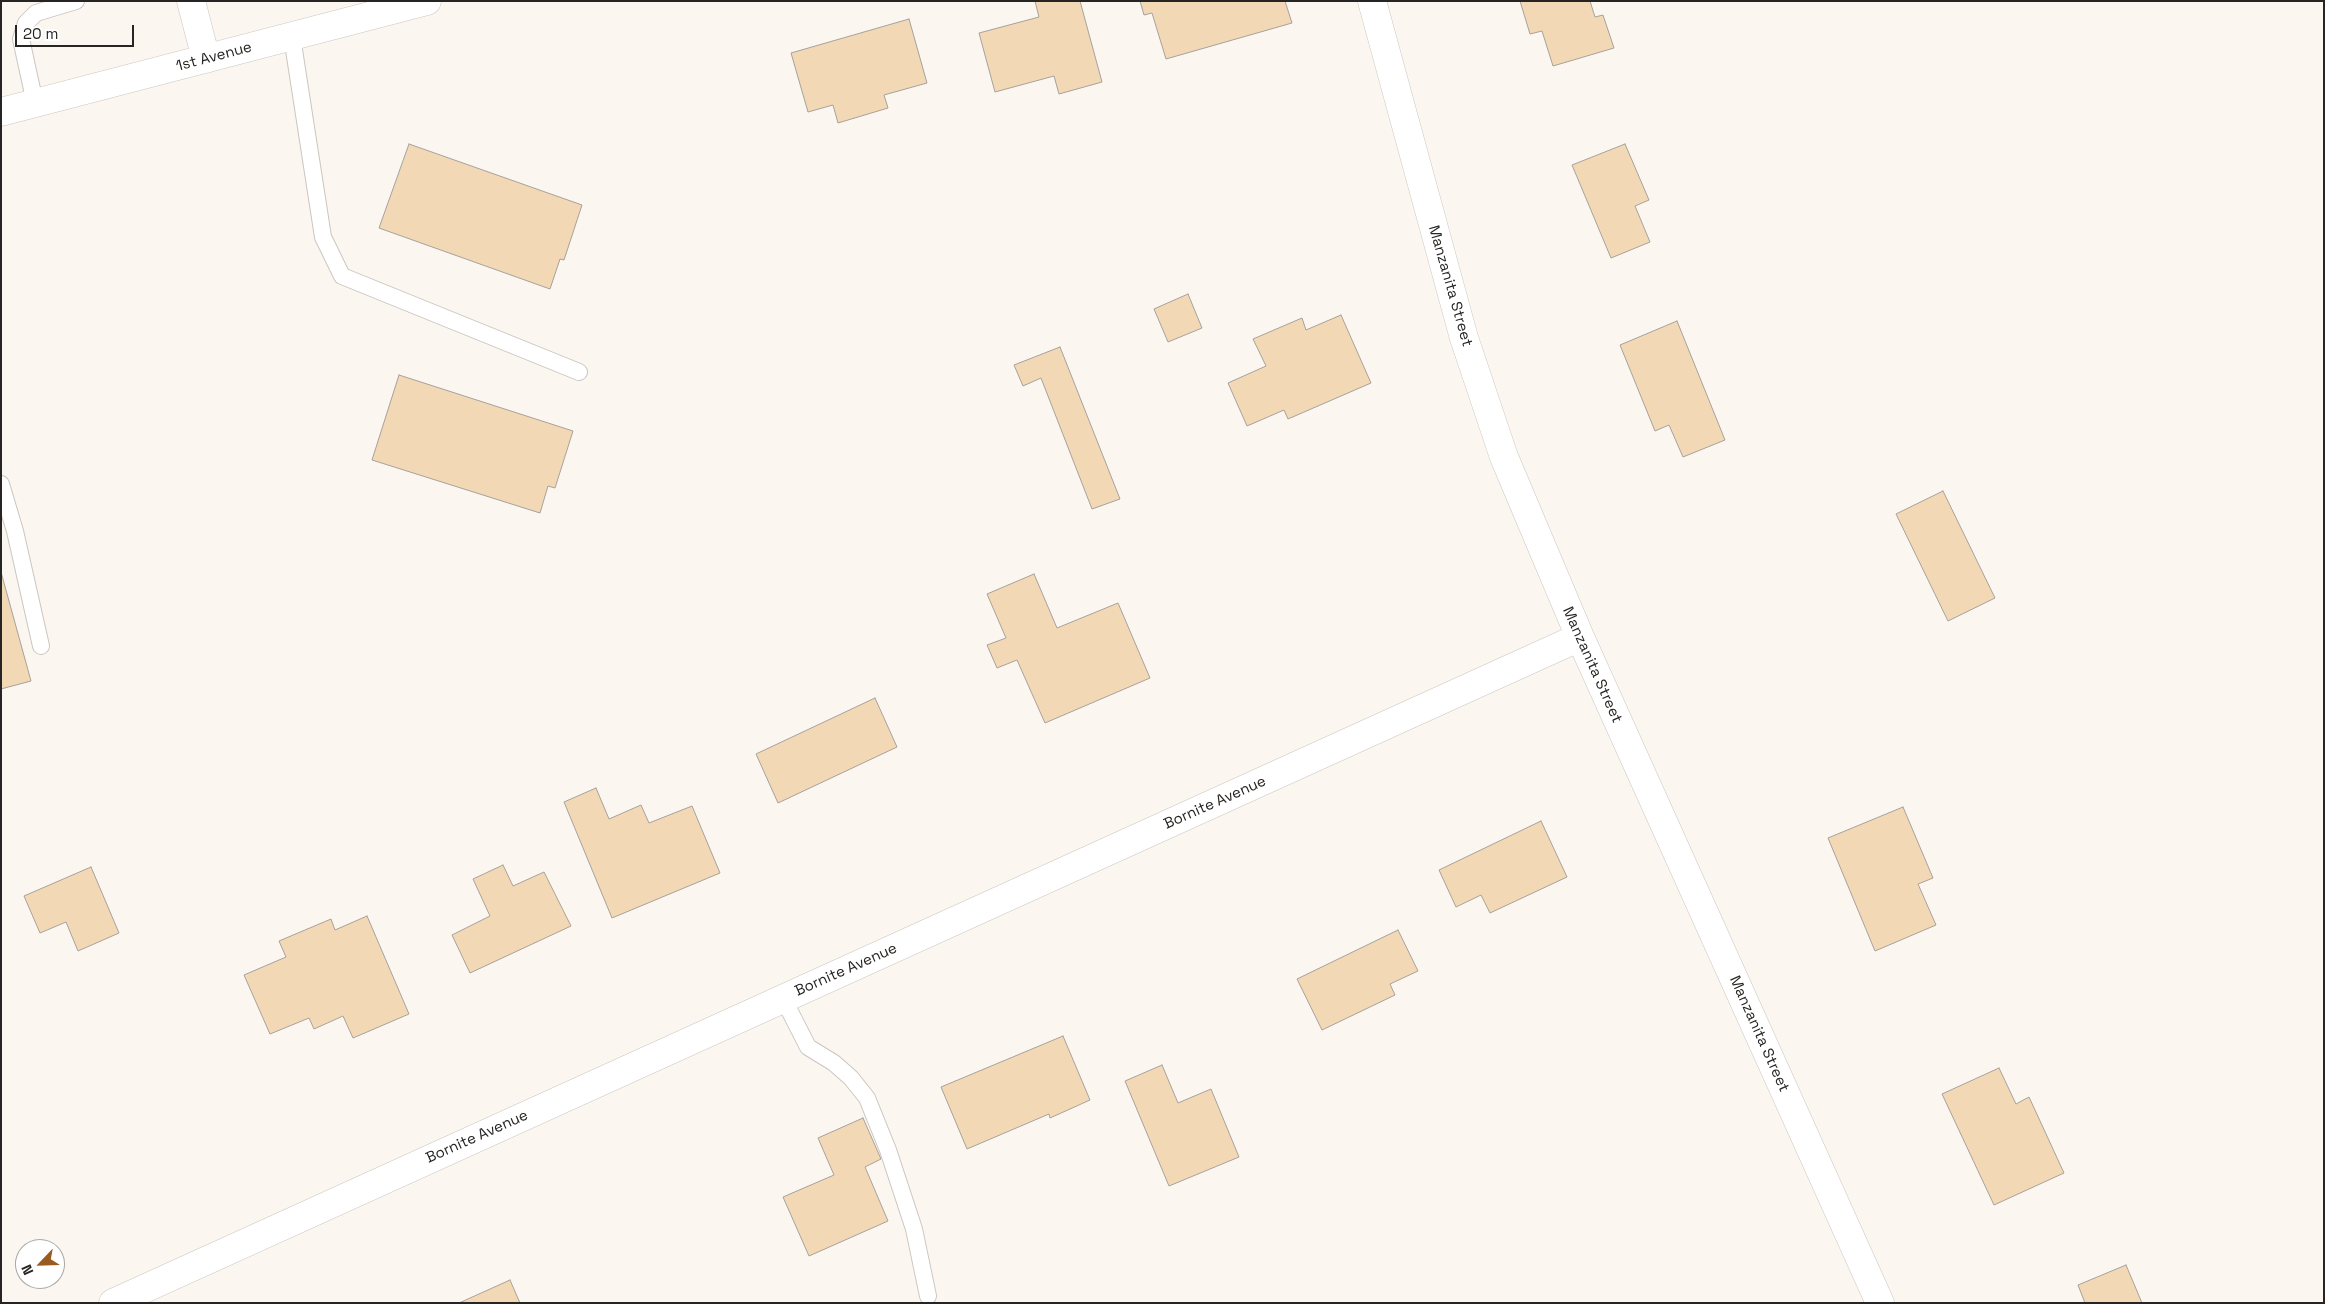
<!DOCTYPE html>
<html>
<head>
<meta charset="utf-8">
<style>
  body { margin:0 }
  #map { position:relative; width:2325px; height:1304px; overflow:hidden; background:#fbf6f0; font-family:"Space Grotesk",sans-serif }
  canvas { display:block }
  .frame { position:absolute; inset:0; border:2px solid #262523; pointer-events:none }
  .north { position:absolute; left:15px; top:1239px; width:50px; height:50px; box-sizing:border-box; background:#fff; border:1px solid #a8a8a7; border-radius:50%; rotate:246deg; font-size:14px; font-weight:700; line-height:20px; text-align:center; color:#262523 }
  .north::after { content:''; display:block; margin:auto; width:18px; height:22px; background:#995b20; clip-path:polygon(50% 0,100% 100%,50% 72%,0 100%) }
  .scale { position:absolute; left:15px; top:25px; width:119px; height:22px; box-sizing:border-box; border:2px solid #262523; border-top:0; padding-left:6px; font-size:15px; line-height:18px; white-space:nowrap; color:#262523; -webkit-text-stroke:4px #fff; paint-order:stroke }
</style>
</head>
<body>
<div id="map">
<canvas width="2325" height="1304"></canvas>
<div class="frame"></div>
<div class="north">N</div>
<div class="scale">20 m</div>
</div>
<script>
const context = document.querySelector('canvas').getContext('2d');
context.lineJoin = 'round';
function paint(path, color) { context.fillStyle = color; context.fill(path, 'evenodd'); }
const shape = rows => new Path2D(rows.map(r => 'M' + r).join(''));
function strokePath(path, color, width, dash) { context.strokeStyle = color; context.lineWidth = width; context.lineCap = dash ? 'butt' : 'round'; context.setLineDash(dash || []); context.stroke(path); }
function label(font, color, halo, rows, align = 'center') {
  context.font = font + ' "Space Grotesk",sans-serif'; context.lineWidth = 4; context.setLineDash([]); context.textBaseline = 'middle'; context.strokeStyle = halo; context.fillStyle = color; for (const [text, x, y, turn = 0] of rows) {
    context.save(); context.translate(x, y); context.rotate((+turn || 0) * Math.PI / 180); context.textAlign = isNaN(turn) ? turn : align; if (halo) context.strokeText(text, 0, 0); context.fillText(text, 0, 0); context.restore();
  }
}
const building = shape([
  [1035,1,1080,1,1102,82,1059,94,1054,76,995,92,979,33,1039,17,1035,1],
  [1140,1,1285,1,1292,23,1166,59,1152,13,1144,15,1140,1],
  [1520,1,1590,1,1595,17,1603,15,1614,48,1553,66,1542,31,1530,34,1520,1],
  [909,19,927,83,884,95,888,108,838,123,833,105,808,112,791,53,909,19],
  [409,144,582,205,564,260,560,259,550,289,379,228,409,144],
  [1625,144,1649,200,1635,206,1650,242,1611,258,1572,165,1625,144],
  [1188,294,1202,328,1168,342,1154,309,1188,294],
  [1341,315,1371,383,1288,419,1284,410,1247,426,1228,383,1266,366,1253,339,1302,318,1306,330,1341,315],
  [1677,321,1725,440,1683,457,1669,425,1655,431,1620,345,1677,321],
  [1060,347,1120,499,1092,509,1041,378,1023,386,1014,365,1060,347],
  [399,375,573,431,555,488,548,486,540,513,372,460,399,375],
  [1943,491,1995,598,1948,621,1896,514,1943,491],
  [1,572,31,681,1,689,1,572],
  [1034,574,1057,628,1118,603,1150,678,1045,723,1017,660,997,668,987,645,1006,638,987,594,1034,574],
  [875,698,897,747,778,803,756,754,875,698],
  [596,788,609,819,641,805,649,823,692,806,720,873,612,918,564,802,596,788],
  [1903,807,1933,878,1918,884,1936,925,1875,951,1828,838,1903,807],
  [1541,821,1567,877,1490,913,1481,895,1456,907,1439,870,1541,821],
  [503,865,513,886,544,872,571,926,470,973,452,935,490,916,473,879,503,865],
  [91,867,119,933,78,951,66,922,40,933,24,896,91,867],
  [367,916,409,1014,353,1038,343,1016,314,1029,309,1018,270,1034,244,975,286,957,279,941,331,919,335,930,367,916],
  [1398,930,1418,971,1390,984,1395,995,1322,1030,1297,979,1398,930],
  [1063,1036,1090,1100,1050,1118,1049,1114,967,1149,941,1087,1063,1036],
  [1162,1065,1178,1103,1211,1089,1239,1157,1169,1186,1125,1081,1162,1065],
  [1999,1068,2016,1104,2029,1097,2064,1173,1994,1205,1942,1094,1999,1068],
  [863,1118,881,1159,865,1167,888,1221,809,1256,783,1197,834,1175,818,1138,863,1118],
  [2126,1265,2142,1303,2085,1303,2078,1285,2126,1265],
  [510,1280,520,1303,459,1303,510,1280]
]);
paint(building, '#f2d8b5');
strokePath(building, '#a6a19b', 1);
const lane = shape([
  [292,37,323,237,342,276,579,372],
  [35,103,21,39,26,23,36,13,76,1],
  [1,484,15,531,41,646],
  [783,998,808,1047,834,1063,851,1078,867,1098,888,1150,914,1229,928,1296]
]);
const street = shape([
  [191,1,206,59],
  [1372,1,1464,338,1504,457,1580,637,1880,1303],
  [1,112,427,1],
  [113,1303,1580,637]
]);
strokePath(lane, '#cbc6c0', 18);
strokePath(street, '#cbc6c0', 29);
strokePath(lane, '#fff', 16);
strokePath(street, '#fff', 28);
label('15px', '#262523', '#fff', [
  ["1st Avenue",214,57,-15],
  ["Manzanita Street",1450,286,74],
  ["Manzanita Street",1592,665,66],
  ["Bornite Avenue",1215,803,-24],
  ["Bornite Avenue",846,970,-24],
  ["Manzanita Street",1759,1034,66],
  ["Bornite Avenue",477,1137,-24]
]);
</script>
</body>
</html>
